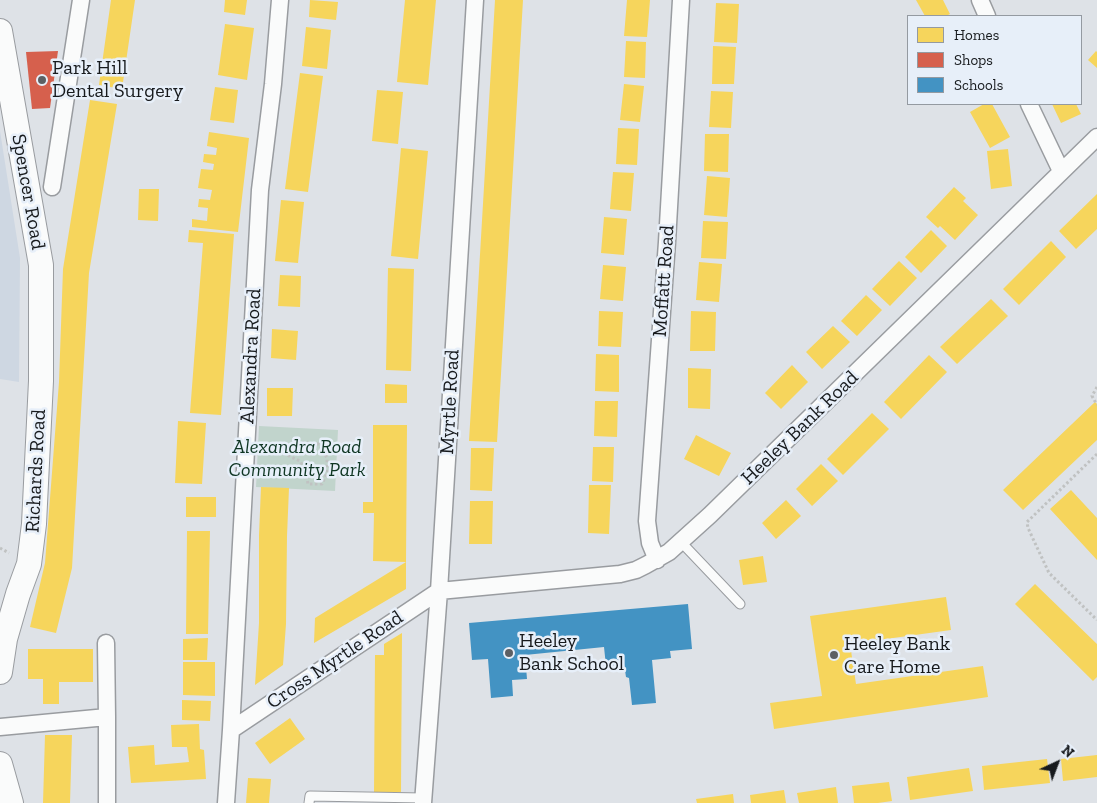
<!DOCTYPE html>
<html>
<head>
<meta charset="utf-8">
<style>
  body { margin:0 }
  #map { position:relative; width:1097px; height:803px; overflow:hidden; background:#dee2e7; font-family:"Zilla Slab",serif }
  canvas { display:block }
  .legend { position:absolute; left:907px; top:15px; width:175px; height:90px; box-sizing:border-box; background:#e7eff9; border:1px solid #949aa1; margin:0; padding:6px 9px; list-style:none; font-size:15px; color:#171a1d }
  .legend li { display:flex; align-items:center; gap:10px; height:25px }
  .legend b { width:25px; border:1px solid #949aa1 }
  .north { position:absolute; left:1032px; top:738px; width:50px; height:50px; -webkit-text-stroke:4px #e7eff9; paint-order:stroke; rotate:43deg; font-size:14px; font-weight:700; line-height:20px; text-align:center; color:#171a1d }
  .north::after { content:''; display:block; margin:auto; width:18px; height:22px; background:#171a1d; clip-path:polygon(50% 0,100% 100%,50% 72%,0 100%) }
</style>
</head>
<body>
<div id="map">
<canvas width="1097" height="803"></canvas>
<ul class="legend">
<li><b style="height:14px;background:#f6d55c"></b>Homes</li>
<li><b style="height:14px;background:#d6604d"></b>Shops</li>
<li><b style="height:14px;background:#4393c3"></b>Schools</li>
</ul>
<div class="north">N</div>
</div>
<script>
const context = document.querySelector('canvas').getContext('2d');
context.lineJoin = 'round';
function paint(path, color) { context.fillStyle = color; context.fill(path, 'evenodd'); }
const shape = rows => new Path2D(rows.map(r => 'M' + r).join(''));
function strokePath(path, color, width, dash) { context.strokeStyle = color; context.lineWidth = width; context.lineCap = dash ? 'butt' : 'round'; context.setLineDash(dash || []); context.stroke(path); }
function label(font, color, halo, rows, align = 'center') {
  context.font = font + ' "Zilla Slab",serif'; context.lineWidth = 5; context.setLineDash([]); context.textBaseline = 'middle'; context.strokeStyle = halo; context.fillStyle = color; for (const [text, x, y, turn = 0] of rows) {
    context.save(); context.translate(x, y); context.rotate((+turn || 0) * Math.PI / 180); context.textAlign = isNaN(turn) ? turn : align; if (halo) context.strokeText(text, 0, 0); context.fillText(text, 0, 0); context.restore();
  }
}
paint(shape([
  [0,131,20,258,19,382,0,379]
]), '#ced7e2');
paint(shape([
  [259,426,338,430,335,491,256,487]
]), '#c1d4cc');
paint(shape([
  [111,0,135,0,122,89,99,85],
  [225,0,247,0,245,15,224,12],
  [310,0,338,2,336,20,309,17],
  [405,0,436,0,428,85,397,82],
  [495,0,523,0,497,442,469,441],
  [627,0,650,0,647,37,624,36],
  [916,0,943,0,950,14,946,16,925,16],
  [716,3,739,4,737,43,714,42],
  [225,24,254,28,247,80,218,75],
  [306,27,331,30,327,69,302,66],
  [626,41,646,42,645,78,624,77],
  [713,46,736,47,734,84,712,84],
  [1096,51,1097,52,1097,68,1088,60],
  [300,73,323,76,308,192,285,189],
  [624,84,644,86,640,122,620,120],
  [215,87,238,90,234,123,210,120],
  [377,90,403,92,398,144,372,141],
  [711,91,733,92,731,128,709,127],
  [90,100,117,104,89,273,72,568,56,633,30,627,45,563,59,382,63,269],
  [984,104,992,104,1010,137,990,148,970,112],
  [1052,104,1076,104,1081,114,1061,123],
  [618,128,639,129,637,165,616,164],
  [209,132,249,138,238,232,192,227,192,219,207,221,208,208,198,207,199,199,210,200,212,190,198,188,201,169,213,170,214,164,203,162,204,154,216,155,217,148,207,146],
  [705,134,729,134,728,172,704,171],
  [401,148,428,151,418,259,391,256],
  [1008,149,1012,186,991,189,987,151],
  [613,172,634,173,631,211,610,209],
  [707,176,730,178,727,217,704,215],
  [954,187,966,198,963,201,978,215,955,240,940,226,938,228,926,217],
  [139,189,159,189,158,221,138,220],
  [1097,194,1097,229,1076,249,1059,231],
  [281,200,304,202,298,263,275,261],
  [604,217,627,219,624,255,601,253],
  [703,221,728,222,726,259,701,258],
  [189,230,234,234,221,415,190,413,203,243,188,242],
  [931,230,947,246,921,273,905,257],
  [1051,241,1066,257,1019,305,1003,289],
  [899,261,917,278,890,306,872,289],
  [699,262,722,264,719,302,696,300],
  [603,265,626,267,623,301,600,299],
  [388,268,414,269,411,371,386,370],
  [280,275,301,276,300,307,278,306],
  [866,295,882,310,857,336,841,321],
  [991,299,1008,316,957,364,940,347],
  [599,311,623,312,621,347,598,346],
  [691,311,716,312,715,351,690,351],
  [833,326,850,342,822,369,806,352],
  [272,329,298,331,296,360,271,358],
  [596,354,619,355,619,392,595,391],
  [929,355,947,372,901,419,884,402],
  [792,365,808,382,781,409,765,393],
  [688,368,711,369,710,409,688,408],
  [385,384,407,385,407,403,385,403],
  [267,388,293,388,292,416,267,416],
  [595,401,618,401,617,437,594,436],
  [1095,402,1097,404,1097,440,1023,510,1003,490],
  [872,413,889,429,843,475,827,459],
  [178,421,206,423,202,484,175,483],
  [373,425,407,425,406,562,373,561,374,513,363,513,363,502,373,502],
  [696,435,731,453,719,476,684,459],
  [593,447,614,447,613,482,592,481],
  [471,448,494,448,492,491,470,490],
  [821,464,838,481,812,506,796,489],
  [589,485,611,485,609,534,588,533],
  [261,487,289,488,287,536,286,624,283,665,255,685,259,623,259,535],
  [1071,490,1097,518,1097,560,1050,509],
  [186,497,216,497,216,517,186,517],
  [786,500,801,516,776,539,762,523],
  [470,501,493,501,492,544,469,544],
  [187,531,210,531,208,634,186,634],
  [763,556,767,582,743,585,739,560],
  [406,562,406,589,314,643,315,618],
  [1035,584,1097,644,1097,677,1093,681,1015,604],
  [946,597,951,630,850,644,856,684,983,666,988,697,774,729,770,703,822,696,810,616],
  [402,633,401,792,374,792,375,655,384,655,384,644],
  [208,638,207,660,183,660,183,639],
  [28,649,93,649,93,682,59,682,59,704,43,704,43,679,28,679],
  [183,662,215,662,215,696,183,695],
  [182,700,211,701,210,721,182,720],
  [290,718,305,739,270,764,255,743],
  [199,724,200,749,204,750,206,779,131,783,128,747,154,745,155,765,189,762,187,747,172,747,171,725],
  [45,735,72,735,70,803,43,803],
  [1097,755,1097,777,1063,781,1061,759],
  [1047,759,1050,783,984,790,982,766],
  [969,768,973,791,910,800,907,777],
  [248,778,271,779,269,803,246,803],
  [889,782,892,801,878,803,854,803,852,786],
  [836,787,838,803,799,803,797,793],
  [784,790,786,803,751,803,750,795],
  [733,794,734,803,697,803,696,799]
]), '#f6d55c');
paint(shape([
  [58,51,50,108,32,109,26,52]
]), '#d6604d');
paint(shape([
  [688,604,692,649,670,651,671,658,652,660,656,703,632,705,629,678,626,677,624,664,606,666,604,647,525,655,527,679,512,680,513,696,491,698,488,659,472,660,469,623]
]), '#4393c3');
const service = shape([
  [681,542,740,604],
  [309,803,310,796,423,798]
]);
const minor = shape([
  [980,0,987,16],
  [1029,104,1061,171],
  [52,187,81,0],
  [657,560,650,543,647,521,667,242,681,0],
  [106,643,107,717],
  [0,727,107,717,107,803],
  [231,730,439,591,620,574,636,570,646,565,669,552,710,515,1097,137],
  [226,803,231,730,260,190,273,84,280,0],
  [423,803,439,591,475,0]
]);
const secondary = shape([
  [0,31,41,265,41,381,34,524,29,564,18,594,5,639,0,672],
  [0,764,11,803]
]);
strokePath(service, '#999ca0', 11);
strokePath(minor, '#999ca0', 19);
strokePath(secondary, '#999ca0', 26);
strokePath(shape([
  [1097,387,1092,396,1097,405],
  [264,451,278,451,296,442,319,444,327,458,327,473,322,484,308,484,306,472,300,461,278,451],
  [1097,454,1027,522,1028,528,1049,573,1097,620],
  [0,548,9,553]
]), '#c0c2c2', 3, [2.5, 2.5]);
strokePath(service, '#fafbfb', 9);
strokePath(minor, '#fafbfb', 16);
strokePath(secondary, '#fafbfb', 24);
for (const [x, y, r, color] of [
  [42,80,5,"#5d6064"],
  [509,653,5,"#5d6064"],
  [834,655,5,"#5d6064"]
]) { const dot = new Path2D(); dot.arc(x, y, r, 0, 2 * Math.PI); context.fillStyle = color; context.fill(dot); strokePath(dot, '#e7eff9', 2); }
label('20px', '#171a1d', '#e7eff9', [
  ["Park Hill",52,68],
  ["Dental Surgery",52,91],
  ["Heeley",519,641],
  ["Bank School",519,664],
  ["Heeley Bank",844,644],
  ["Care Home",844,667]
], 'left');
label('20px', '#171a1d', '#e7eff9', [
  ["Spencer Road",28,192,80],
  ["Moffatt Road",664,281,-86],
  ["Alexandra Road",251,356,-87],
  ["Myrtle Road",450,402,-87],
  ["Heeley Bank Road",800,428,-44],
  ["Richards Road",36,471,-87],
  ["Cross Myrtle Road",335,660,-34]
]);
label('italic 20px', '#0f3623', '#e7eff9', [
  ["Alexandra Road",297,447],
  ["Community Park",297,470]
]);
</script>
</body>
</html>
